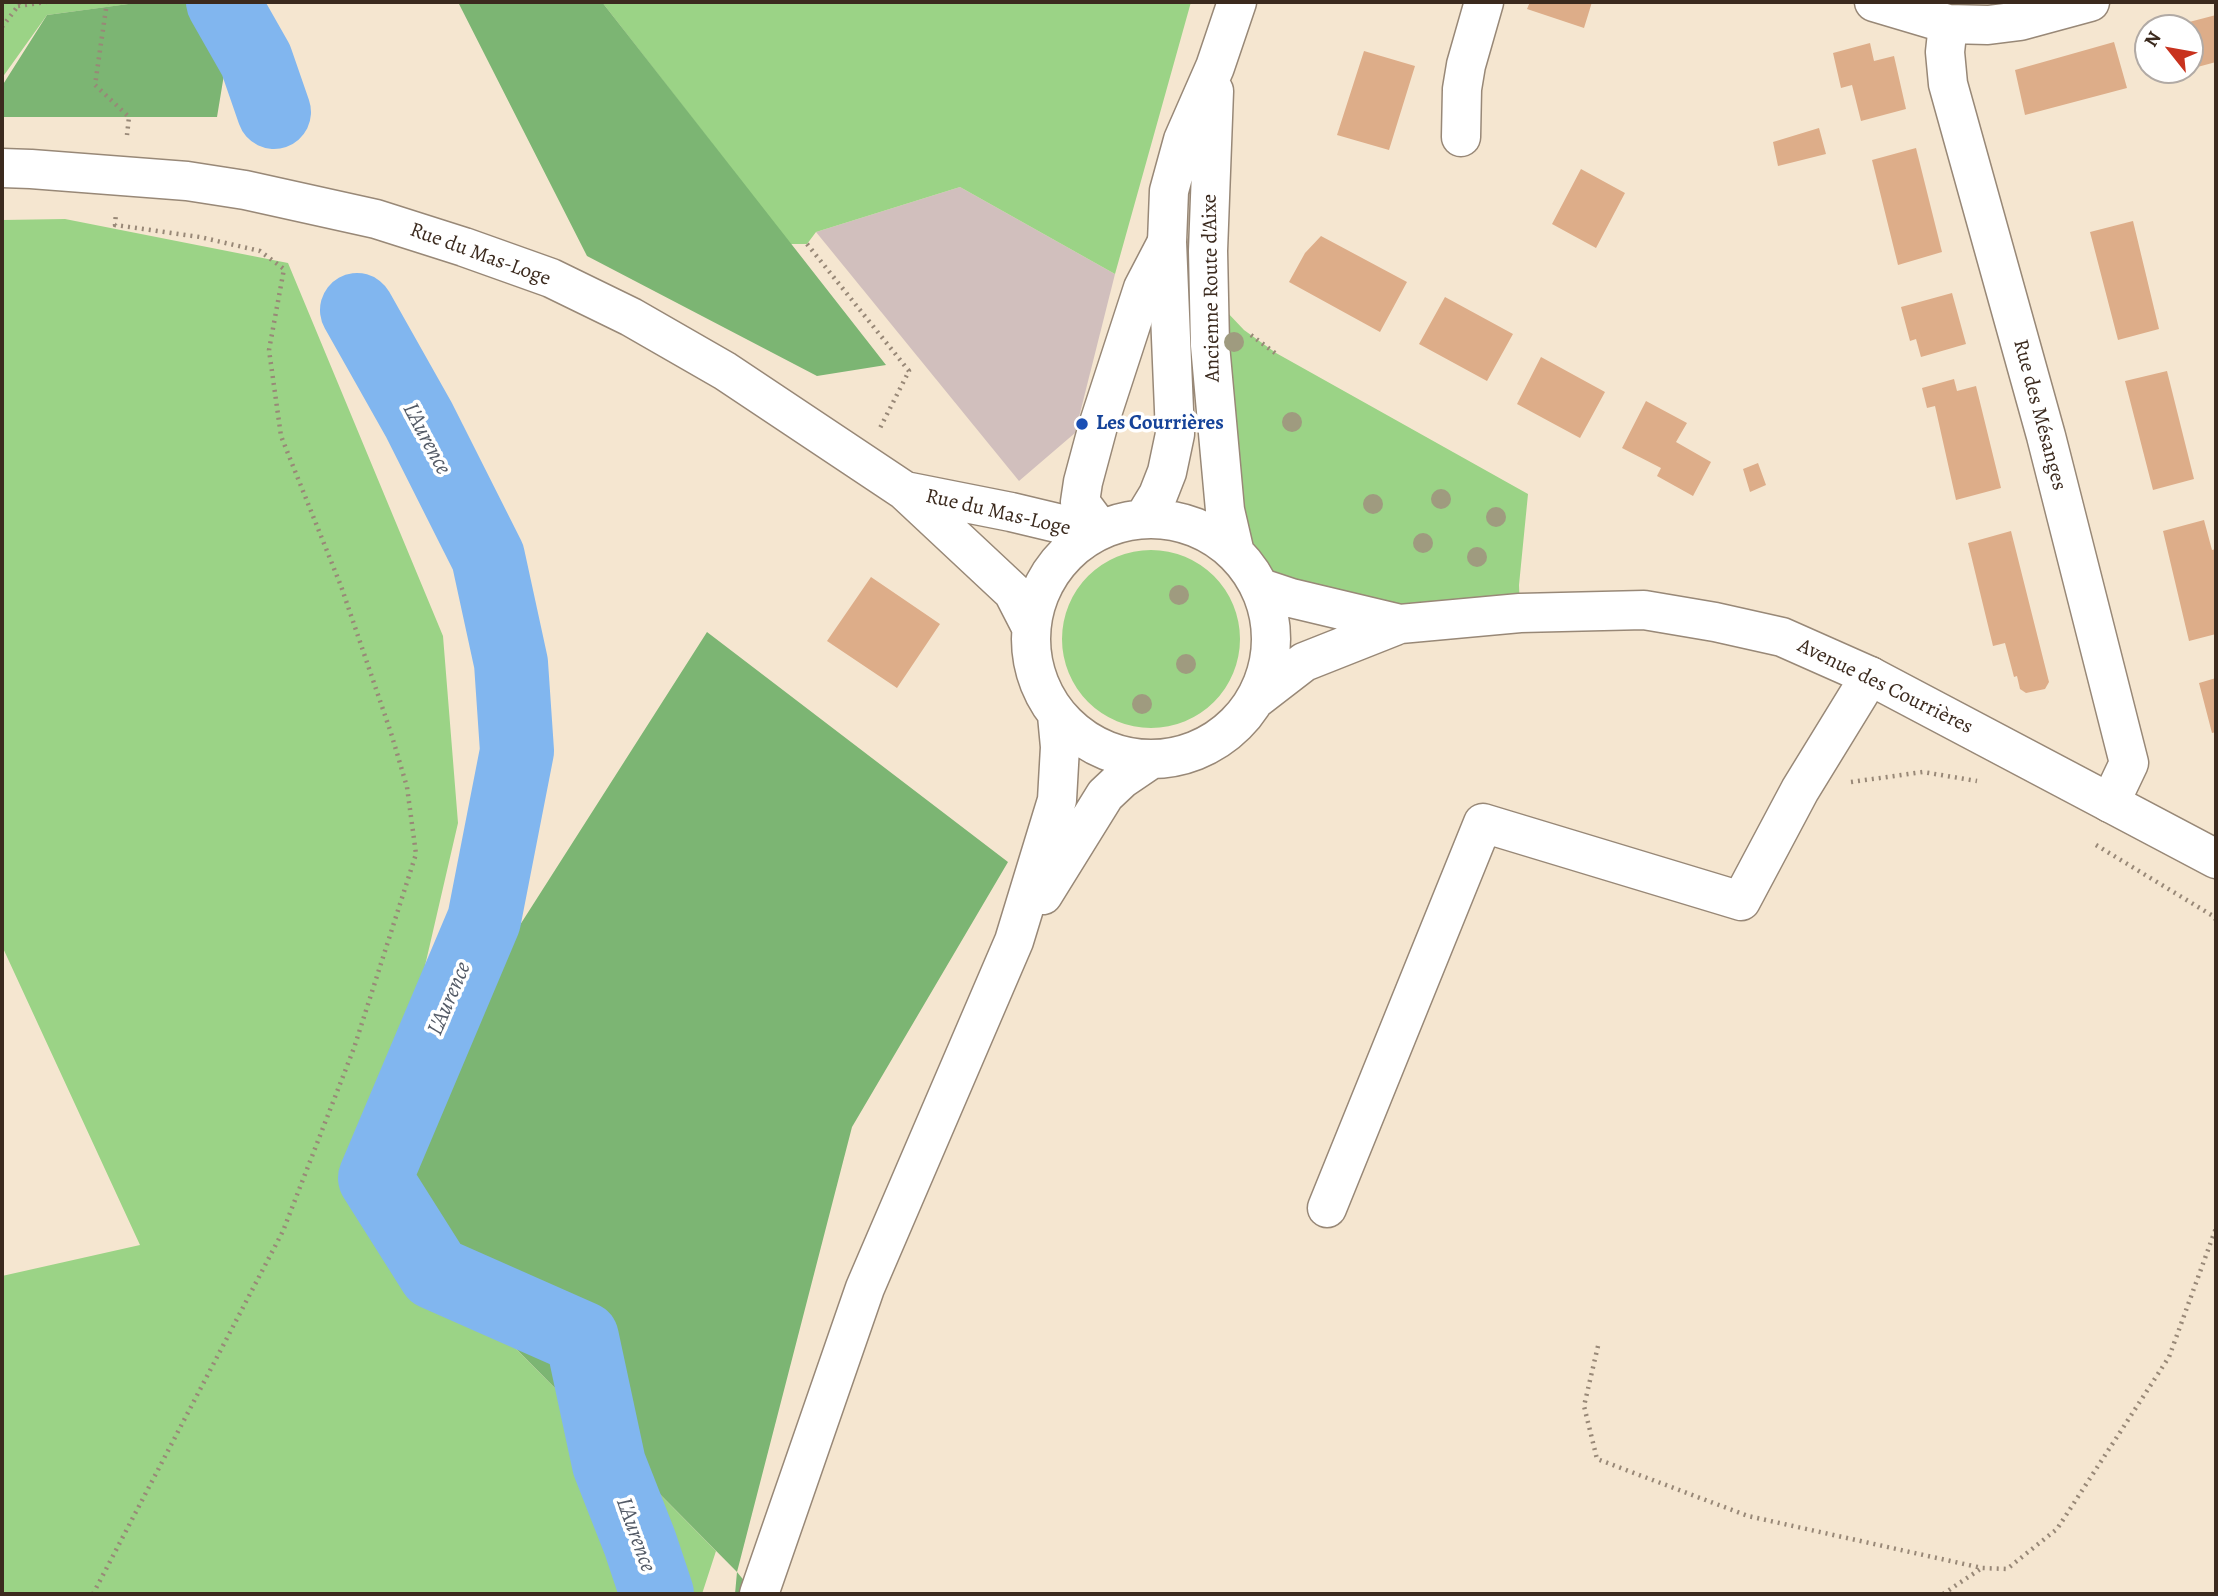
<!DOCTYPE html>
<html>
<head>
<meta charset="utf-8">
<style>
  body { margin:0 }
  #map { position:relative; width:2218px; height:1596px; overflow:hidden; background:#f5e6d0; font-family:Alegreya,serif }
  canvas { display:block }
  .frame { position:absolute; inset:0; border:4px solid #3b2a1e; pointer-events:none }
  .north { position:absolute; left:2134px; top:14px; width:70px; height:70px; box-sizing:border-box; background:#fff; border:2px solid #b1aaa5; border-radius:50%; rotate:301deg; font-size:19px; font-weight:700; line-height:28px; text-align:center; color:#3b2a1e }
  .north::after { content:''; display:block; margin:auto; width:24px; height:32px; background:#c8321e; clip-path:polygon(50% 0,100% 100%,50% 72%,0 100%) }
</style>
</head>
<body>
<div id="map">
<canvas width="2218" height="1596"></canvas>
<div class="frame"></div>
<div class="north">N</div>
</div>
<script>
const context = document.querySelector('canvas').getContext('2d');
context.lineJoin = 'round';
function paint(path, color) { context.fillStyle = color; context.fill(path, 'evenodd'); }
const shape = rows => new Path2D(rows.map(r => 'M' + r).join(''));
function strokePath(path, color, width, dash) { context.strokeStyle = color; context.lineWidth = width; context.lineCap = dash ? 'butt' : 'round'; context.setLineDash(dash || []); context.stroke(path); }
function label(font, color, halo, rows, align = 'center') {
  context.font = font + ' Alegreya,serif'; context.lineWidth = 7; context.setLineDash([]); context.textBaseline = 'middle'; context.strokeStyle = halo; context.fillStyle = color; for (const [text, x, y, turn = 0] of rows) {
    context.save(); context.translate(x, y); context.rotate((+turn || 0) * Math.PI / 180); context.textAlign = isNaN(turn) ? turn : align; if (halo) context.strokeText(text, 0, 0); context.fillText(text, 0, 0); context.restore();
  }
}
paint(shape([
  [960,187,1115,274,1075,433,1019,481,816,232]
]), '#d1bfbd');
paint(shape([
  [2,2,144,2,47,15,2,78],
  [602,2,1191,2,1115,274,960,187,816,232,807,244,790,244],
  [65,219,288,263,443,636,458,823,415,1009,354,1185,716,1551,702,1594,2,1594,2,1276,140,1245,2,946,2,220],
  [1208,292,1244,330,1276,353,1528,494,1519,585,1520,613,1400,624,1261,588,1247,565,1234,549],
  '1062 639a89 89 0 1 1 178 0a89 89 0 1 1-178 0Z'
]), '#9bd386');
paint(shape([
  [143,2,236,2,217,117,2,117,2,86,47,15],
  [458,2,602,2,886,365,817,376,587,256],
  [707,632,1008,862,852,1127,737,1572,755,1594,735,1594,737,1572,354,1185]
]), '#7cb573');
strokePath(shape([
  [223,2,256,60,274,112],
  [357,310,419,420,488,557,511,663,517,751,484,920,375,1178,435,1273,582,1338,609,1464,640,1543,657,1594]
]), '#81b6ef', 74);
paint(shape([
  [1530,2,1592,2,1584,28,1527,9],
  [2216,15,2216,62,2190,69,2190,28,2170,27],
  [2114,42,2127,88,2025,115,2015,70],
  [1870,43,1874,61,1894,56,1906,109,1861,121,1852,85,1841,88,1833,53],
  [1364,51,1415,66,1389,150,1337,135],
  [1819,128,1826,154,1778,166,1773,142],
  [1916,148,1942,252,1898,265,1872,160],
  [1581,169,1625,193,1596,248,1552,224],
  [2133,221,2159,329,2118,340,2090,232],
  [1321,236,1407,282,1380,332,1289,282,1305,253],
  [1952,293,1966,344,1921,357,1916,339,1910,341,1901,307],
  [1445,297,1513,334,1487,381,1419,344],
  [1541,357,1605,392,1580,438,1517,404],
  [2167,371,2194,479,2153,490,2125,381],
  [1954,379,1957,391,1976,386,2001,488,1956,500,1935,406,1927,408,1922,388],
  [1646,401,1687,423,1676,442,1711,462,1693,496,1657,476,1661,468,1622,448],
  [1758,463,1766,485,1750,492,1743,469],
  [2204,520,2212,550,2216,549,2216,634,2189,641,2163,531],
  [2011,531,2049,682,2045,689,2026,693,2020,689,2017,676,2014,677,2005,643,1993,646,1968,543],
  [871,577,940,624,897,688,827,641],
  [2216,678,2216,732,2212,733,2199,683]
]), '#ddad89');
const minor = shape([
  [1874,2,1948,24,1988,25,2020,21,2090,2],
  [1948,24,1945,52,1948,84,2046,436,2129,763,2110,803],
  [1461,137,1462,89,1466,65,1484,2],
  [1100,529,1080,502,1083,482,1098,426,1143,288,1167,242],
  [1327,1208,1483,823,1741,901,1800,790,1870,676]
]);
const major = shape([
  [1214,91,1208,251,1210,345,1225,510,1234,549],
  [2,168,31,169,187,181,245,190,376,219,464,247,551,278,631,317,725,371,905,491,1013,592,1031,627],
  [905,491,1011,512,1057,523,1090,535],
  [1144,518,1158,495,1167,472,1175,434,1167,242,1169,191,1183,140,1215,67,1237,2],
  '1031 639a120 120 0 1 1 240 0a120 120 0 1 1-240 0Z',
  [1261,588,1291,598,1400,624],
  [1256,699,1304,662,1400,624,1520,613,1644,610,1715,622,1782,637,1870,676,2216,859],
  [1043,895,1105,795,1122,779,1150,760],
  [759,1594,865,1288,1014,941,1057,800,1060,747,1057,715]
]);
strokePath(minor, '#988877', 41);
strokePath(major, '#988877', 41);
strokePath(shape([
  [107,2,95,85,129,117,127,135],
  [18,6,46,2],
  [2,27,18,6,19,2],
  [807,244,909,371,880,428],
  [1251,335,1275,353],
  [1851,782,1923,772,1977,781],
  [2096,845,2213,916,2216,920],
  [1598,1346,1584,1406,1597,1459,1748,1516,1982,1568,2007,1569,2057,1529,2169,1357,2216,1228],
  [93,1594,283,1231,354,1048,416,854,407,787,391,733,341,586,281,436,269,350,284,269,260,251,200,237,115,225,116,213],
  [1943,1594,1982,1568]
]), '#988877', 4.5, [2, 5]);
strokePath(minor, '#fff', 38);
strokePath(major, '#fff', 38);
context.fillStyle = '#9f9b7f';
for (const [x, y] of [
  [1234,342],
  [1292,422],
  [1441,499],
  [1373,504],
  [1496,517],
  [1423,543],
  [1477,557],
  [1179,595],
  [1186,664],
  [1142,704]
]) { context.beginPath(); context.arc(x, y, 10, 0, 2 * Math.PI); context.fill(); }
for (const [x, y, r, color] of [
  [1082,424,7,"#1a4fb4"]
]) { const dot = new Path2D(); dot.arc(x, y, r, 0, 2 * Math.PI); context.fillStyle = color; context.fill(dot); strokePath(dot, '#fff', 2.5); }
label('21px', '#3b2a1e', '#fff', [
  ["Rue du Mas-Loge",480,255,20],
  ["Ancienne Route d'Aixe",1212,288,-91],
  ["Rue des Mésanges",2039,415,75],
  ["Rue du Mas-Loge",998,513,13],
  ["Avenue des Courrières",1885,687,26]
]);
label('bold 21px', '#164399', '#fff', [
  ["Les Courrières",1096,424]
], 'left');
label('italic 23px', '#545b67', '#fff', [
  ["L'Aurence",426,439,62],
  ["L'Aurence",450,999,-67],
  ["L'Aurence",635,1535,70]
]);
</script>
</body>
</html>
